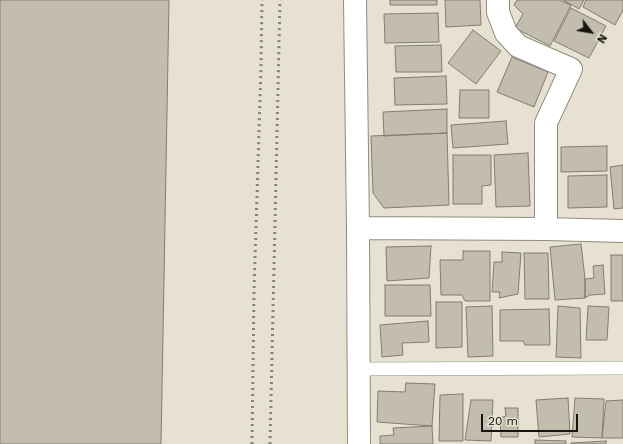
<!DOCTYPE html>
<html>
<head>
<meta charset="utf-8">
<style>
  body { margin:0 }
  #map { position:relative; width:623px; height:444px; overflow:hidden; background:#e6e1d1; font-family:"Work Sans",sans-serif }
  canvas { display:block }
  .north { position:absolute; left:571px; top:12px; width:40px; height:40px; -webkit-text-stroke:3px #e6e1d1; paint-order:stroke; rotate:121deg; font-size:11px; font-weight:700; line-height:16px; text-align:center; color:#16140e }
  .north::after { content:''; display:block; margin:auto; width:14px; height:18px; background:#16140e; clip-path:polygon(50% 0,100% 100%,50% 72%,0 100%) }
  .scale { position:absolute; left:481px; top:414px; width:97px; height:18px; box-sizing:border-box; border:2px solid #16140e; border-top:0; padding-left:5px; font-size:12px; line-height:14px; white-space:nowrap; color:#16140e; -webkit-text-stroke:3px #e6e1d1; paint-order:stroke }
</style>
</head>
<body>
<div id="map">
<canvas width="623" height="444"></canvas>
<div class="north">N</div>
<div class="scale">20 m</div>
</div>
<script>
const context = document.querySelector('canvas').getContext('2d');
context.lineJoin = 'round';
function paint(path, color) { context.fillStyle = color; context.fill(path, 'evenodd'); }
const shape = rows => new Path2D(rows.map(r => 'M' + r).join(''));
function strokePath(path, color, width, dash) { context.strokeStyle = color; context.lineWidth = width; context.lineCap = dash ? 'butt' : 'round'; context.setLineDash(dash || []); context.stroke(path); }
const building = shape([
  [0,0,169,0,161,444,0,444,0,0],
  [390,0,437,0,437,5,390,5,390,0],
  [445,0,480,0,481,25,446,27,445,0],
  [517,0,559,0,571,5,550,46,515,28,523,14,514,5,517,0],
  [563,0,584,0,579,9,563,0],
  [586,0,623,0,623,10,615,25,583,7,586,0],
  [571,8,606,26,589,58,554,41,571,8],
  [438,13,439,42,385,43,384,14,438,13],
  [473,30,501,51,476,84,448,63,473,30],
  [441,45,442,72,396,72,395,46,441,45],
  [512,57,548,72,534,107,497,92,512,57],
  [446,76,447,104,395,105,394,78,446,76],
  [460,90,489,90,489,118,459,118,460,90],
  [447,109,447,133,384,136,383,112,447,109],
  [506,121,508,144,453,148,451,125,506,121],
  [447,133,449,205,384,208,373,193,371,136,447,133],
  [607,146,607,171,561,172,561,147,607,146],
  [528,153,530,206,496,207,494,155,528,153],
  [453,155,491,155,491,185,482,186,482,204,453,204,453,155],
  [623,165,623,208,614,209,610,167,623,165],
  [607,175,607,207,568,208,568,176,607,175],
  [581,244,585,279,585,298,555,300,550,247,581,244],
  [431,246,429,278,387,281,386,247,431,246],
  [463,251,490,251,490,301,465,301,462,295,441,295,440,260,463,260,463,251],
  [502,252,521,253,518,294,499,298,500,292,492,292,494,262,502,262,502,252],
  [524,253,548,253,549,299,525,299,524,253],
  [611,255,623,255,623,301,611,301,611,255],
  [603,265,605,294,590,295,585,298,585,279,594,278,593,266,603,265],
  [385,285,430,285,431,316,385,316,385,285],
  [436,302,462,302,462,347,436,348,436,302],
  [492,306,493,356,468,357,466,307,492,306],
  [558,306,580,308,581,358,556,357,558,306],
  [588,306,609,307,607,340,586,340,588,306],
  [549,309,550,345,525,345,523,341,500,341,500,310,549,309],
  [428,321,429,342,402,343,403,355,382,357,380,325,428,321],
  [406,383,435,384,432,426,377,422,378,391,405,392,406,383],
  [463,394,463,441,439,441,440,395,463,394],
  [568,398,570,434,539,437,536,400,568,398],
  [575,398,604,399,602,438,572,437,575,398],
  [471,400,493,400,491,441,465,440,471,400],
  [623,400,623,438,602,438,606,401,623,400],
  [505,408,518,408,518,437,501,437,500,418,506,416,505,408],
  [432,426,433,444,380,444,380,436,394,435,393,428,432,426],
  [535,440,566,441,566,444,535,444,535,440],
  [606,441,606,444,571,444,571,443,606,441]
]);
paint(building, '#c2bdae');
strokePath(building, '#827d6f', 1);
const lane = shape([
  [358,369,623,368]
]);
const street = shape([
  [355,0,358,228,359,444],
  [498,0,498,12,506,33,518,46,571,69,546,123,546,229],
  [358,228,546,229,623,231]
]);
strokePath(lane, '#918c7d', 14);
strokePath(street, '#918c7d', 24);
strokePath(lane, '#fff', 13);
strokePath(street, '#fff', 22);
strokePath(shape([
  [252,444,254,291,261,68,262,0],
  [270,444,280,0]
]), '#858176', 3, [2, 4]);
</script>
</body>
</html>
